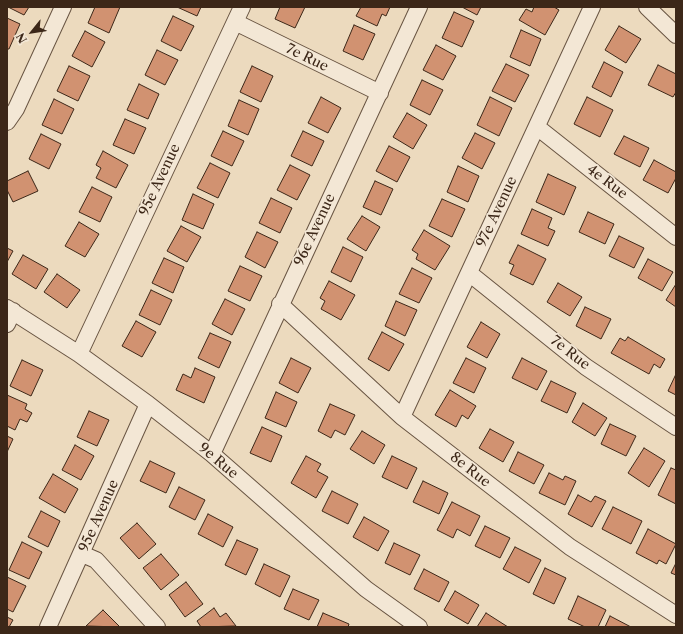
<!DOCTYPE html>
<html>
<head>
<meta charset="utf-8">
<style>
  body { margin:0 }
  #map { position:relative; width:683px; height:634px; overflow:hidden; background:#ecdabe; font-family:"Libre Caslon Text",serif }
  canvas { display:block }
  .frame { position:absolute; inset:0; border:8px solid #3c2718; pointer-events:none }
  .north { position:absolute; left:12px; top:12px; width:40px; height:40px; -webkit-text-stroke:3px #f3e7d5; paint-order:stroke; rotate:240deg; font-size:11px; font-weight:700; line-height:16px; text-align:center; color:#3c2718 }
  .north::after { content:''; display:block; margin:auto; width:14px; height:18px; background:#3c2718; clip-path:polygon(50% 0,100% 100%,50% 72%,0 100%) }
</style>
</head>
<body>
<div id="map">
<canvas width="683" height="634"></canvas>
<div class="frame"></div>
<div class="north">N</div>
</div>
<script>
const context = document.querySelector('canvas').getContext('2d');
context.lineJoin = 'round';
function paint(path, color) { context.fillStyle = color; context.fill(path, 'evenodd'); }
const shape = rows => new Path2D(rows.map(r => 'M' + r).join(''));
function strokePath(path, color, width, dash) { context.strokeStyle = color; context.lineWidth = width; context.lineCap = dash ? 'butt' : 'round'; context.setLineDash(dash || []); context.stroke(path); }
function label(font, color, halo, rows, align = 'center') {
  context.font = font + ' "Libre Caslon Text",serif'; context.lineWidth = 3.5; context.setLineDash([]); context.textBaseline = 'middle'; context.strokeStyle = halo; context.fillStyle = color; for (const [text, x, y, turn = 0] of rows) {
    context.save(); context.translate(x, y); context.rotate((+turn || 0) * Math.PI / 180); context.textAlign = isNaN(turn) ? turn : align; if (halo) context.strokeText(text, 0, 0); context.fillText(text, 0, 0); context.restore();
  }
}
const building = shape([
  [8,7,29,7,24,15,8,7],
  [95,7,120,7,109,33,88,23,95,7],
  [177,7,201,7,197,16,177,7],
  [280,7,305,7,295,28,275,19,280,7],
  [361,7,390,7,386,16,382,14,377,26,356,16,361,7],
  [462,7,481,7,477,15,462,7],
  [534,7,554,7,559,10,545,35,519,20,526,9,532,12,534,7],
  [454,12,474,21,462,47,442,38,454,12],
  [173,16,194,26,181,51,161,41,173,16],
  [7,18,20,24,9,49,7,49,7,18],
  [354,25,375,34,363,60,343,51,354,25],
  [619,26,641,39,626,63,605,50,619,26],
  [521,30,541,39,530,66,510,57,521,30],
  [85,31,105,42,92,67,72,56,85,31],
  [436,45,456,56,443,80,423,70,436,45],
  [157,50,178,60,165,85,145,75,157,50],
  [604,62,623,72,611,97,592,87,604,62],
  [506,64,529,75,515,102,492,91,506,64],
  [658,65,676,74,676,92,673,97,648,85,658,65],
  [69,66,90,76,78,101,57,91,69,66],
  [252,66,273,76,261,102,240,92,252,66],
  [422,80,443,90,430,115,410,105,422,80],
  [139,84,159,94,148,119,127,110,139,84],
  [321,97,341,108,328,133,308,123,321,97],
  [490,97,512,108,499,136,477,125,490,97],
  [587,97,613,110,600,137,574,124,587,97],
  [54,99,74,109,62,134,42,125,54,99],
  [239,100,259,109,248,135,228,126,239,100],
  [407,113,427,125,413,149,393,137,407,113],
  [125,119,146,128,134,154,113,145,125,119],
  [223,131,244,141,232,166,211,156,223,131],
  [303,131,324,141,312,166,291,156,303,131],
  [475,133,495,143,482,169,462,158,475,133],
  [41,134,61,144,49,169,29,159,41,134],
  [624,136,649,148,640,167,614,154,624,136],
  [389,146,410,157,397,182,376,171,389,146],
  [103,151,128,165,116,188,96,178,101,168,96,165,103,151],
  [654,160,676,172,676,178,668,193,643,180,654,160],
  [210,163,230,173,218,198,197,188,210,163],
  [290,165,310,175,297,200,277,190,290,165],
  [458,166,479,176,468,202,447,192,458,166],
  [28,171,38,191,13,202,7,190,7,181,28,171],
  [548,174,576,187,564,215,536,202,548,174],
  [375,181,393,189,381,215,363,207,375,181],
  [92,187,112,197,100,222,79,212,92,187],
  [193,194,214,204,203,229,182,220,193,194],
  [271,198,292,208,280,233,259,223,271,198],
  [442,199,465,209,452,237,429,226,442,199],
  [532,209,552,218,548,228,555,231,548,246,521,234,532,209],
  [588,212,614,224,605,244,579,232,588,212],
  [362,216,380,227,366,251,347,239,362,216],
  [79,222,99,234,85,257,65,246,79,222],
  [181,226,201,237,187,262,167,251,181,226],
  [424,230,450,246,435,270,416,259,418,254,412,250,424,230],
  [257,232,278,242,265,268,245,257,257,232],
  [619,236,644,248,634,268,609,256,619,236],
  [518,245,546,259,533,285,510,274,514,265,509,263,518,245],
  [343,247,363,257,351,282,331,272,343,247],
  [7,248,13,251,7,262,7,248],
  [23,255,48,269,36,289,12,274,23,255],
  [164,258,184,267,173,293,152,283,164,258],
  [648,259,673,272,662,291,638,278,648,259],
  [240,266,262,276,250,301,228,291,240,266],
  [412,268,432,278,419,303,399,294,412,268],
  [57,274,80,290,67,308,44,292,57,274],
  [329,281,355,295,341,320,321,309,325,301,320,298,329,281],
  [558,283,582,297,570,316,547,302,558,283],
  [676,284,676,307,666,300,676,284],
  [151,290,172,300,160,325,139,315,151,290],
  [225,299,245,309,232,335,212,324,225,299],
  [396,301,417,310,405,336,385,326,396,301],
  [585,307,611,319,601,339,576,326,585,307],
  [136,321,156,332,142,357,122,346,136,321],
  [481,322,500,334,487,358,467,347,481,322],
  [382,332,404,344,389,371,368,359,382,332],
  [210,333,231,342,219,368,198,358,210,333],
  [628,337,665,359,660,368,654,364,649,374,611,353,620,338,625,341,628,337],
  [291,358,311,368,298,393,279,383,291,358],
  [466,358,486,368,474,393,453,383,466,358],
  [522,358,547,371,537,390,512,378,522,358],
  [22,360,43,370,31,396,10,386,22,360],
  [195,368,215,377,204,403,176,390,183,374,191,378,195,368],
  [676,374,676,395,668,391,676,374],
  [551,381,576,393,567,413,541,401,551,381],
  [450,390,476,406,468,419,462,415,456,427,435,415,450,390],
  [276,392,297,402,286,427,265,418,276,392],
  [7,395,27,404,25,409,32,413,27,422,20,419,15,430,7,426,7,395],
  [583,403,607,418,595,436,572,422,583,403],
  [330,404,355,415,345,435,335,430,331,438,318,431,330,404],
  [89,411,109,420,97,446,77,437,89,411],
  [610,424,636,436,626,456,601,444,610,424],
  [262,427,282,436,271,462,250,453,262,427],
  [490,429,514,442,503,462,479,448,490,429],
  [362,431,385,445,374,464,350,449,362,431],
  [7,436,13,439,7,452,7,436],
  [75,445,94,456,81,480,62,470,75,445],
  [644,448,665,461,649,487,628,473,644,448],
  [518,452,544,465,534,484,509,471,518,452],
  [306,456,321,464,317,471,328,477,316,498,291,483,306,456],
  [392,456,417,468,407,489,382,477,392,456],
  [150,461,175,473,166,493,140,481,150,461],
  [671,468,676,470,676,504,658,495,671,468],
  [549,473,563,480,565,476,576,481,565,505,539,493,549,473],
  [53,474,78,489,65,513,39,498,53,474],
  [423,481,448,493,439,514,413,502,423,481],
  [179,487,205,500,195,520,169,507,179,487],
  [332,491,358,504,348,524,322,511,332,491],
  [578,495,591,502,595,496,606,501,592,527,568,514,578,495],
  [452,502,480,516,470,536,457,529,453,538,437,530,452,502],
  [613,507,642,521,631,544,602,529,613,507],
  [41,511,60,521,48,547,28,537,41,511],
  [208,514,233,527,223,547,198,534,208,514],
  [364,517,389,531,378,551,353,537,364,517],
  [137,523,156,544,139,559,120,538,137,523],
  [485,526,510,538,500,558,475,546,485,526],
  [648,529,676,544,666,564,659,560,657,564,636,553,648,529],
  [237,540,258,549,246,575,225,565,237,540],
  [22,542,42,552,29,579,9,570,22,542],
  [394,543,420,555,410,575,385,563,394,543],
  [515,547,541,560,529,583,503,569,515,547],
  [161,554,179,575,161,590,143,568,161,554],
  [676,563,676,575,671,573,676,563],
  [264,564,290,576,280,597,255,584,264,564],
  [545,568,566,578,554,604,533,594,545,568],
  [424,569,449,582,439,602,414,589,424,569],
  [7,577,26,586,13,612,7,609,7,577],
  [186,582,203,604,185,617,169,595,186,582],
  [293,589,319,600,309,620,284,609,293,589],
  [455,591,479,605,468,624,444,610,455,591],
  [578,596,606,610,598,627,585,627,568,619,578,596],
  [214,608,220,617,226,613,236,626,201,627,197,621,214,608],
  [103,610,120,627,86,626,103,610],
  [323,613,349,624,348,627,317,627,323,613],
  [486,613,508,627,477,627,486,613],
  [610,616,631,627,605,627,610,616],
  [7,617,13,620,9,627,7,627,7,617]
]);
paint(building, '#d19271');
strokePath(building, '#3c2718', 1);
const street = shape([
  [647,7,676,35],
  [235,22,380,93],
  [7,122,16,109,63,7],
  [537,127,676,237],
  [469,273,586,367,676,427],
  [280,304,402,417,570,547,676,615],
  [7,308,79,354,148,404,212,454,366,589,419,627],
  [7,324,13,311],
  [79,354,242,7],
  [402,417,592,7],
  [212,454,419,7],
  [82,554,96,560,157,627],
  [48,627,148,404]
]);
strokePath(street, '#685442', 18);
strokePath(street, '#f3e7d5', 16);
label('14px', '#3c2718', '#f3e7d5', [
  ["7e Rue",307,58,26],
  ["95e Avenue",160,180,-65],
  ["4e Rue",607,182,37],
  ["97e Avenue",497,212,-65],
  ["96e Avenue",315,230,-65],
  ["7e Rue",570,353,38],
  ["9e Rue",218,461,40],
  ["8e Rue",470,470,38],
  ["95e Avenue",99,516,-66]
]);
</script>
</body>
</html>
